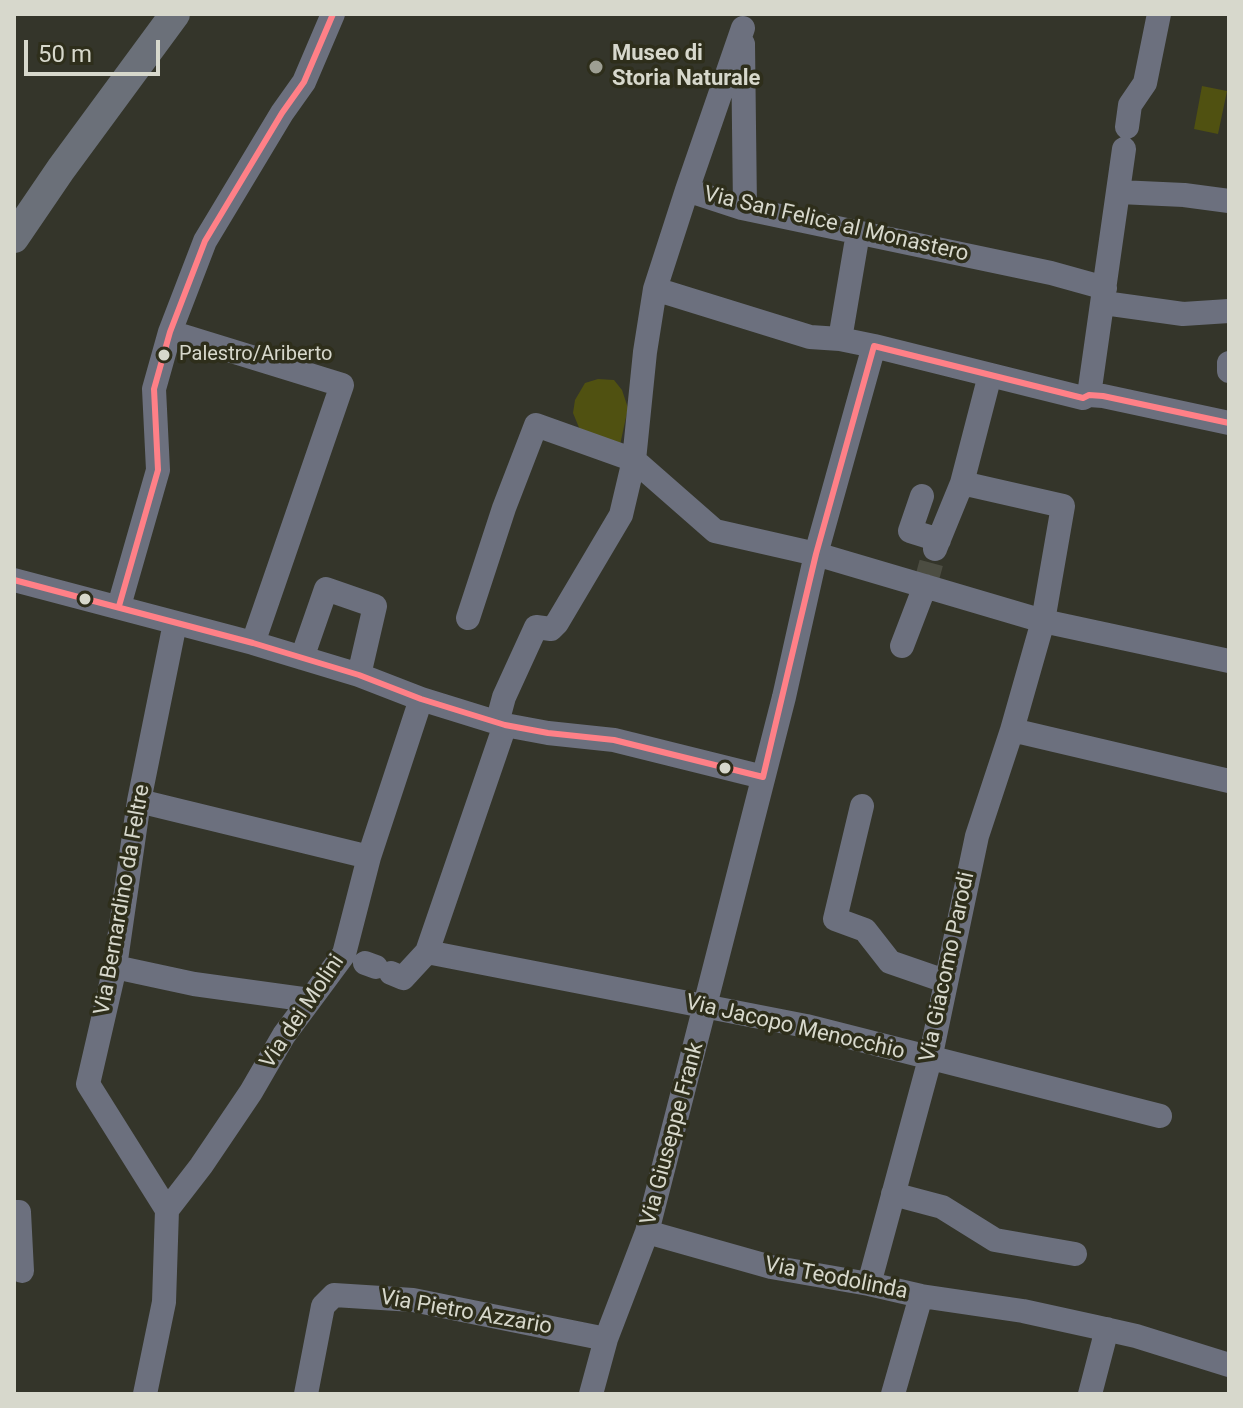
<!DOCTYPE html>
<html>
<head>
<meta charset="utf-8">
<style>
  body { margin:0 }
  #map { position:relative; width:1243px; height:1408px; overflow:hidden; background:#34352a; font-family:Roboto,sans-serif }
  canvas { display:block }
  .frame { position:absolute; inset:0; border:16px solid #d7d8cc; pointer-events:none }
  .scale { position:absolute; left:24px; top:40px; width:136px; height:36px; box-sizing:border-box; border:4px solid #d7d8cc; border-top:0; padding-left:10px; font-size:24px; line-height:28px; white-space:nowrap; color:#d7d8cc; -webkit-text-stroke:6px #2e2e1b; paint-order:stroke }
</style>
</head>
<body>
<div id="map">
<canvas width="1243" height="1408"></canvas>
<div class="frame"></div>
<div class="scale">50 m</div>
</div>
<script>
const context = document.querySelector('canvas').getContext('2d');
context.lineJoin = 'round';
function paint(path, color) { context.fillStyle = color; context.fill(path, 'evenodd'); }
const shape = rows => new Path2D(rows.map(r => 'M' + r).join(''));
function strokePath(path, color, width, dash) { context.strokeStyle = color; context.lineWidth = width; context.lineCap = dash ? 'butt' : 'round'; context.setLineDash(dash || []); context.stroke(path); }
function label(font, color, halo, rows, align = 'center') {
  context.font = font + ' Roboto,sans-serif'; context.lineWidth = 7; context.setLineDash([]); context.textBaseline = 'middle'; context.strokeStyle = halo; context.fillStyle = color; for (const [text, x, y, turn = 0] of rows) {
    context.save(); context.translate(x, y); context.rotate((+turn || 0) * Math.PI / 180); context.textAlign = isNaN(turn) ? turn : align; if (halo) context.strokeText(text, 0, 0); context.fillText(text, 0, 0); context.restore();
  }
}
paint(shape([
  [1202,86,1227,91,1218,134,1194,129],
  [598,379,614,380,622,390,628,408,620,445,580,430,573,413,575,400,585,383]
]), '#505111');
strokePath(shape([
  [925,586,935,549]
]), '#4c4d42', 24, [24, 12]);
strokePath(shape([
  [743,28,687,190,742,208,1051,273,1105,288],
  [743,44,745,208],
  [1127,127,1130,105,1145,83,1159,14],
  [1119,192,1184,195,1229,201],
  [655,289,810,337,840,339,874,346,1083,398,1089,395,1103,396,1229,423],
  [1104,303,1183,314,1229,311],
  [170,332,342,385,253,643],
  [840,339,858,233],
  [1229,363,1229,371],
  [1089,395,1124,149],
  [922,496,910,531,939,540],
  [935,549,962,483],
  [14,580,253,643,359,675,421,699,505,725,548,733,614,740,763,777],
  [119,606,158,470,154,389,170,332,205,241,282,113,304,82,333,14],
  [468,618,504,508,536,425,634,460,715,531,816,554,1043,621,1229,661],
  [902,646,925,586],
  [302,658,326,589,375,606,359,675],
  [497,723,504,697,536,627,551,629,557,623,621,515,634,460,645,352,655,289,687,190],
  [1012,730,1229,781],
  [139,801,369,857],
  [862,806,835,919,865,930,890,962,945,981],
  [427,952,806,1026,1160,1116],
  [365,963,376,967],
  [115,967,194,984,310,1000],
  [391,973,403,978,427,952,505,725],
  [893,1194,942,1207,995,1240,1075,1254],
  [167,1210,201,1166,251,1092,284,1035,344,954,369,857,421,699],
  [14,1212,19,1212,22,1271],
  [647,1232,771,1267,869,1284,921,1296,1023,1311,1096,1327,1136,1336,1229,1365],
  [869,1284,930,1059,977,836,1012,730,1043,621,1063,506,962,483,990,375],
  [145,1394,164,1302,167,1210,88,1084,115,967,139,801,175,623],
  [306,1394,323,1306,334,1295,413,1300,606,1339],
  [591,1394,606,1339,647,1232,784,697,816,554,874,346],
  [893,1394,921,1296],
  [1090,1394,1107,1329]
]), '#6c707e', 24);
strokePath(shape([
  [14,238,61,169,175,14]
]), '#6b7079', 30);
strokePath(shape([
  [14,580,253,643,359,675,421,699,505,725,548,733,614,740,763,777,816,554,874,346,1083,398,1089,395,1103,396,1229,423],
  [119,606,158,470,154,389,170,332,205,241,282,113,304,82,333,14]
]), '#ff8087', 6);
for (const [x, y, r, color] of [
  [596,67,8,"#9e9f93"],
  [164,355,7,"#d7d8cc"],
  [85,599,7,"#d7d8cc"],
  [725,768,7,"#d7d8cc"]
]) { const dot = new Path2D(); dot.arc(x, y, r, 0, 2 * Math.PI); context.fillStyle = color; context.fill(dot); strokePath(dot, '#2e2e1b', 3); }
label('20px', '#d7d8cc', '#2e2e1b', [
  ["Palestro/Ariberto",179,355]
], 'left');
label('bold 22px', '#d7d8cc', '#2e2e1b', [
  ["Museo di",612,54],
  ["Storia Naturale",612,79]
], 'left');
label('22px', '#d7d8cc', '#2e2e1b', [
  ["Via San Felice al Monastero",836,225,13],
  ["Via Bernardino da Feltre",123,900,-80],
  ["Via Giacomo Parodi",948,967,-78],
  ["Via dei Molini",303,1012,-56],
  ["Via Jacopo Menocchio",795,1028,13],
  ["Via Giuseppe Frank",673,1134,-75],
  ["Via Teodolinda",836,1279,11],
  ["Via Pietro Azzario",466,1313,10]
]);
</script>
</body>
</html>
